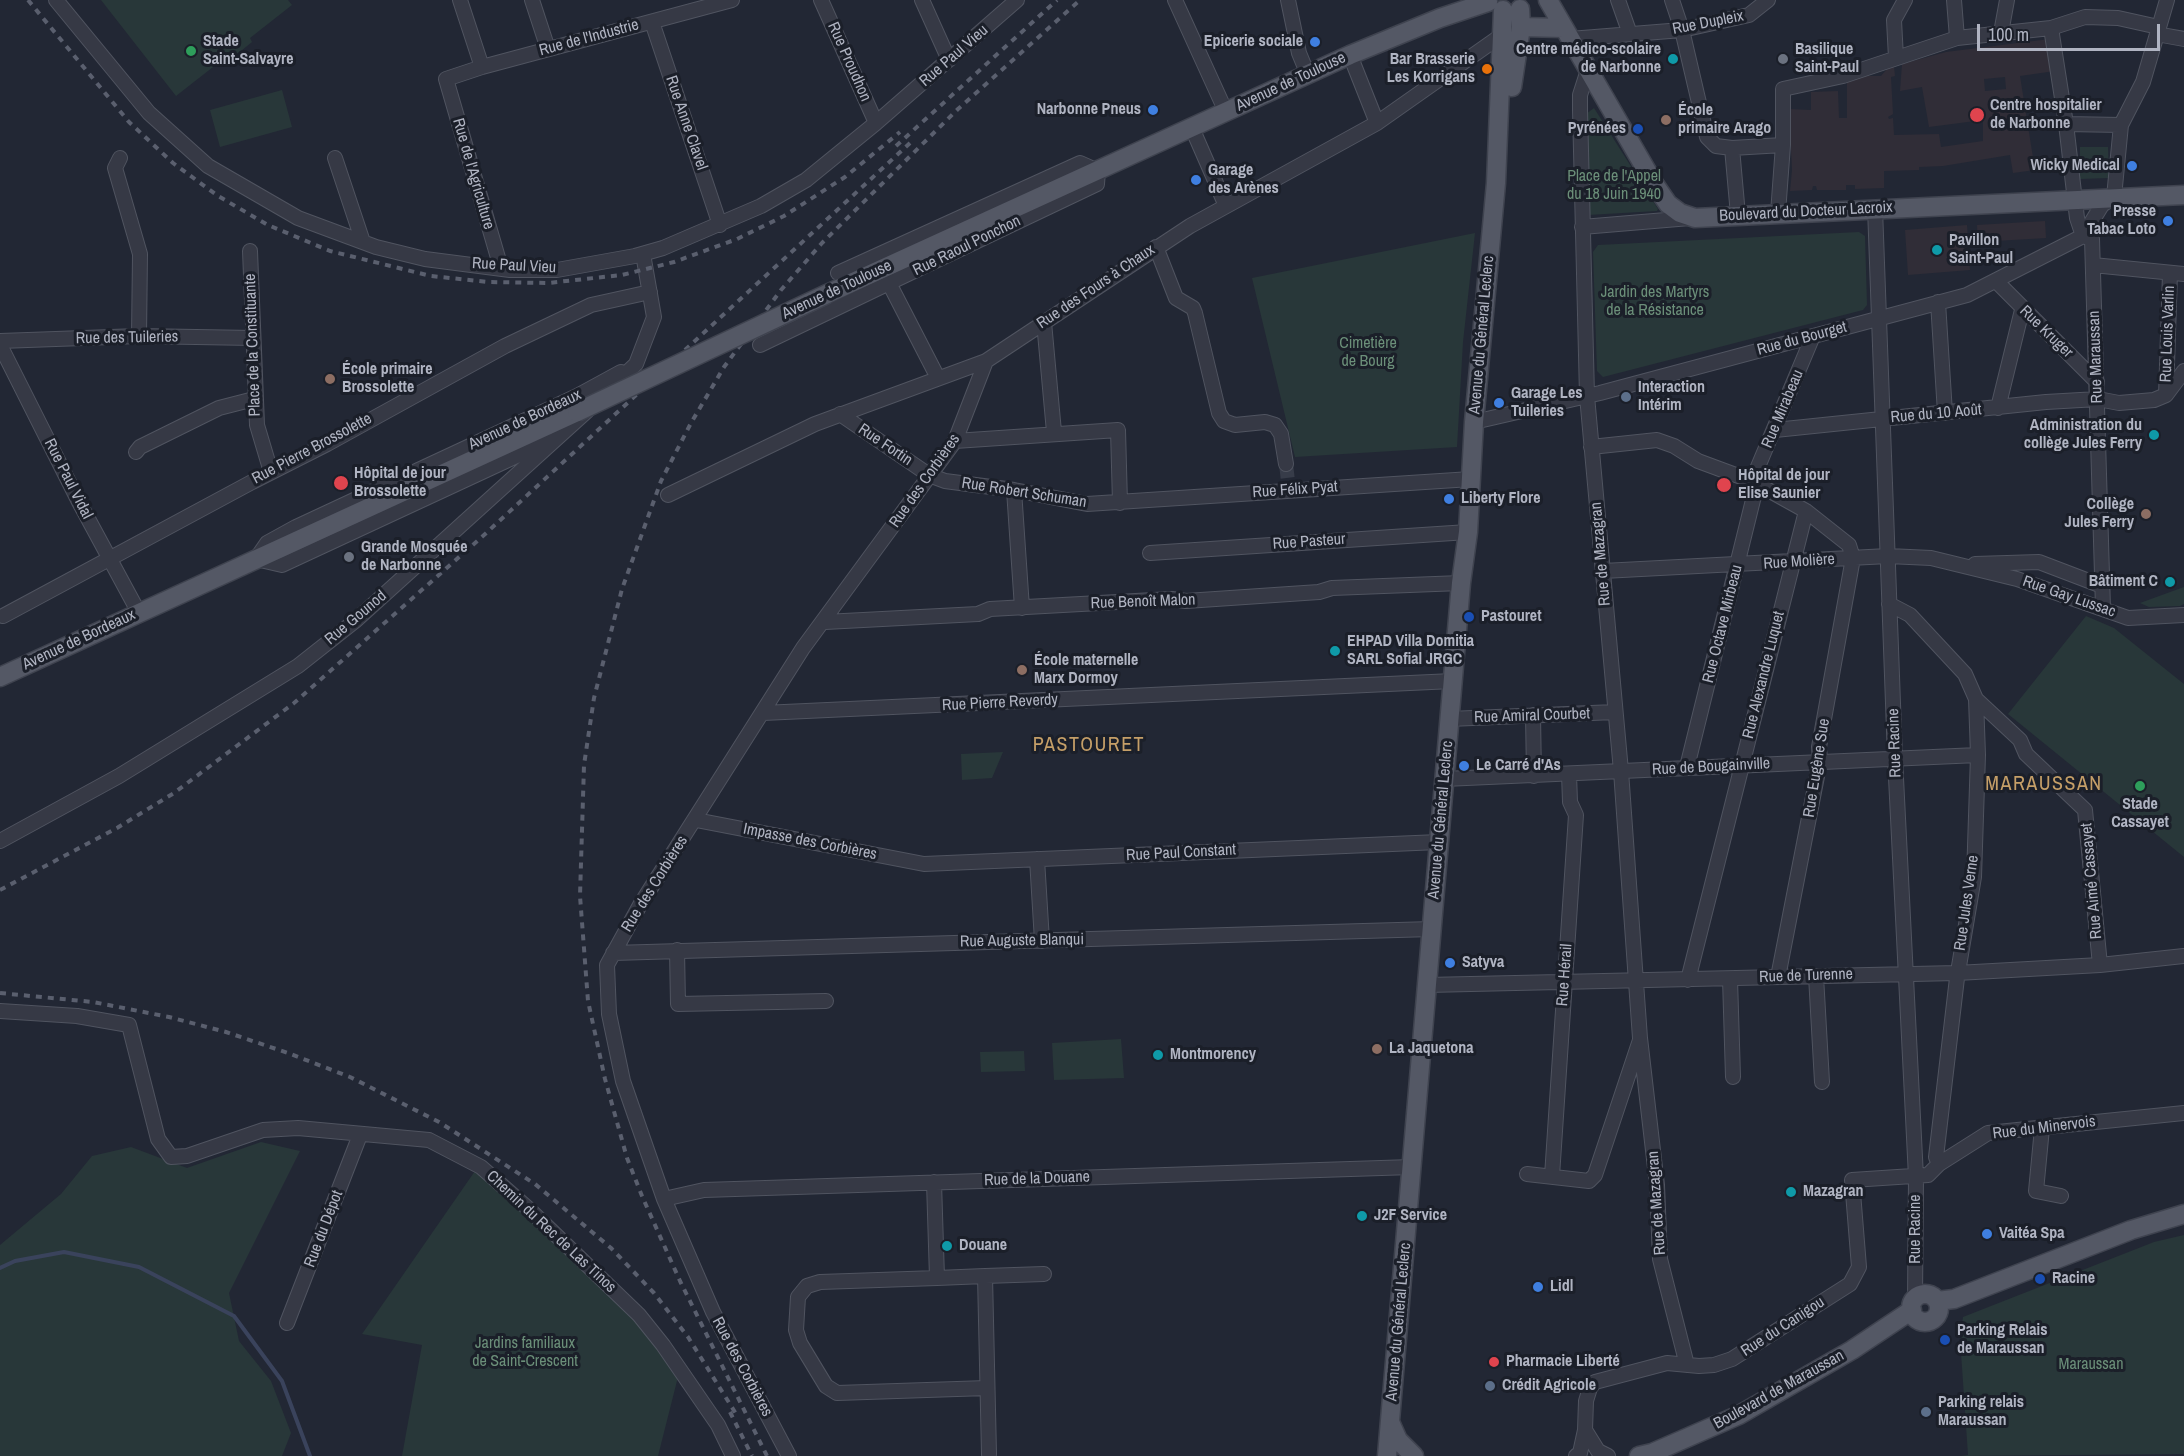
<!DOCTYPE html>
<html>
<head>
<meta charset="utf-8">
<style>
  body { margin:0 }
  #map { position:relative; width:2184px; height:1456px; overflow:hidden; background:#222734; font-family:"Archivo Narrow",sans-serif }
  canvas { display:block }
  .scale { position:absolute; left:1977px; top:24px; width:183px; height:27px; box-sizing:border-box; border:3px solid #b0b4c2; border-top:0; padding-left:8px; font-size:18px; line-height:21px; white-space:nowrap; color:#b0b4c2; -webkit-text-stroke:4px #1b1f29; paint-order:stroke }
</style>
</head>
<body>
<div id="map">
<canvas width="2184" height="1456"></canvas>
<div class="scale">100 m</div>
</div>
<script>
const context = document.querySelector('canvas').getContext('2d');
context.lineJoin = 'round';
function paint(path, color) { context.fillStyle = color; context.fill(path, 'evenodd'); }
const shape = rows => new Path2D(rows.map(r => 'M' + r).join(''));
function strokePath(path, color, width, dash) { context.strokeStyle = color; context.lineWidth = width; context.lineCap = dash ? 'butt' : 'round'; context.setLineDash(dash || []); context.stroke(path); }
function label(font, color, halo, rows, align = 'center') {
  context.font = font + ' "Archivo Narrow",sans-serif'; context.lineWidth = 6; context.setLineDash([]); context.textBaseline = 'middle'; context.strokeStyle = halo; context.fillStyle = color; for (const [text, x, y, turn = 0] of rows) {
    context.save(); context.translate(x, y); context.rotate((+turn || 0) * Math.PI / 180); context.textAlign = isNaN(turn) ? turn : align; if (halo) context.strokeText(text, 0, 0); context.fillText(text, 0, 0); context.restore();
  }
}
paint(shape([
  [2050,39,2055,71,2020,76,2035,170,2013,173,2010,155,1943,166,1919,167,1919,170,1884,171,1884,188,1855,189,1855,185,1846,185,1846,190,1817,190,1816,186,1813,186,1812,190,1790,191,1792,170,1789,109,1811,110,1811,92,1838,91,1839,118,1847,118,1847,81,1862,76,1881,76,1887,69,1894,66,1895,76,1891,77,1893,114,1888,117,1889,119,1893,118,1894,135,1939,134,1941,147,1983,141,1983,120,1929,127,1922,87,1900,91,1902,64,1946,52],
  [2005,77,2006,89,1985,91,1984,79],
  [2045,221,2046,238,1978,242,1977,225],
  [1967,225,1970,270,1908,275,1905,230]
]), '#302d37');
paint(shape([
  [101,0,288,0,292,5,250,38,252,42,225,64,222,60,176,96],
  [282,90,292,127,220,147,210,110],
  [1594,108,1658,209,1657,211,1588,215,1586,114],
  [2080,147,2108,147,2109,178,2080,179],
  [1859,232,1865,236,1867,305,1863,310,1603,377,1597,371,1593,252,1598,245],
  [1475,233,1463,342,1457,447,1295,457,1252,278],
  [2184,587,2184,604,2180,606,2149,607,2140,603],
  [2086,616,2114,628,2184,684,2184,857,2008,714],
  [1003,752,992,778,962,780,961,754],
  [1121,1039,1124,1078,1054,1080,1052,1043],
  [1024,1051,1025,1071,981,1072,980,1052],
  [261,1142,300,1151,229,1293,239,1341,271,1381,291,1433,282,1456,0,1456,0,1245,61,1194,92,1156,131,1147,187,1168],
  [475,1171,549,1234,640,1326,679,1373,658,1456,402,1456,422,1345,362,1334],
  [2184,1235,2184,1454,1961,1456,1968,1455,1960,1338,1963,1317,2154,1242]
]), '#283739');
strokePath(shape([
  [0,1268,15,1261,64,1252,139,1267,234,1316,282,1381,310,1456]
]), '#3a435c', 4);
strokePath(shape([
  [1286,464,1288,481]
]), '#373c49', 14, [14, 7]);
const minor = shape([
  [56,0,149,113,208,166,298,218,376,247,425,259,510,270,557,270,635,256,663,248,761,206,806,180,876,123,1017,0],
  [460,0,482,67],
  [532,0,548,49],
  [821,0,876,123],
  [922,0,949,60],
  [1175,0,1226,112],
  [1288,0,1299,53,1308,75],
  [1618,0,1630,34],
  [1672,0,1682,30,1707,137,1716,146,1732,148,1783,145],
  [1954,0,1957,38],
  [652,22,720,225],
  [2051,28,2066,124,2077,218,2083,236],
  [2001,33,2007,0],
  [1570,39,1682,30,1749,15,1768,0],
  [1350,55,1377,123],
  [1896,58,1894,20,1905,0],
  [1588,70,1580,95,1580,110,1587,396,1621,771,1640,1038,1657,1185,1660,1259,1687,1365],
  [2066,124,2121,125],
  [1192,128,1226,206],
  [1732,148,1738,215],
  [120,158,115,168,140,254,139,336],
  [335,158,363,242],
  [1875,208,1895,758,1916,1177,1915,1300],
  [1778,213,1783,145,1783,89,1843,76,1957,38,2051,28,2085,17,2118,18,2154,26,2162,35,2184,39],
  [1582,227,1690,218],
  [2083,236,2092,239,2103,608],
  [1156,247,1176,298,1193,308,1195,313,1219,413,1224,421,1235,425,1265,422,1275,425,1281,434,1286,464],
  [250,251,257,425,271,472],
  [2093,265,2184,274],
  [501,268,446,79,482,67,732,0],
  [838,273,1080,163,1098,171,1097,184,889,283,938,378],
  [1996,281,2097,382],
  [1938,302,1945,413],
  [1044,322,1054,432],
  [0,341,139,336,253,338],
  [0,345,79,502,139,613],
  [760,345,889,283],
  [603,395,636,364,654,317,643,254],
  [2166,395,2170,273],
  [1998,408,2022,310],
  [840,414,929,475,945,481,1014,490,1087,504,1471,479],
  [1474,422,1600,393,1967,295,2083,236,2102,205,2114,197,2121,125,2143,82,2167,0],
  [1775,430,2046,402,2098,399,2119,403,2154,400,2166,395,2184,371],
  [549,441,282,565,256,559,267,543,296,527,577,396,621,372],
  [955,441,1118,430,1120,503],
  [1591,447,1657,440,1674,446,1698,461,1752,481,1806,511,1849,545,1853,558,1819,747,1820,761,1778,977],
  [136,452,140,447,219,408,254,399],
  [1014,490,1022,608],
  [668,495,815,424,986,361,1190,226,1377,123,1502,35],
  [1150,553,1468,532],
  [1975,564,2039,562,2102,586],
  [1603,571,1888,556,1931,558,2017,579,2128,618,2184,615],
  [1889,604,1910,615,1965,674,1976,699,1978,755,1974,877,1957,978,1936,1157,1939,1164],
  [3,616,252,482,327,444,505,346,591,305,650,292],
  [825,622,978,614,990,609,1172,599,1186,601,1319,592,1332,588,1461,583],
  [1976,699,2020,740,2026,754,2085,810,2100,965],
  [763,713,1453,681],
  [1533,715,1534,776],
  [1449,719,1615,712],
  [1687,767,1754,496,1752,481,1813,336],
  [1444,779,1978,755],
  [696,820,924,864,1439,842],
  [0,841,119,776,298,666,355,621,587,411],
  [1037,859,1042,941],
  [677,950,678,1004,826,1001],
  [613,953,1432,929],
  [1816,976,1822,1082],
  [1730,979,1733,1077],
  [1688,980,1806,511],
  [1427,985,1957,973,2100,965,2184,956],
  [0,1011,77,1016,129,1025,158,1139,171,1157,187,1156,263,1130,298,1128,429,1140,481,1167,531,1211,639,1315,663,1345,718,1425,733,1456],
  [2042,1128,2036,1191,2061,1196],
  [1527,1174,1589,1181,1595,1175,1640,1040],
  [1552,1176,1576,815,1570,802,1569,774],
  [934,1182,937,1278,985,1276,989,1454],
  [664,1199,704,1190,1412,1167],
  [985,1276,1044,1274],
  [937,1278,820,1282,807,1286,798,1297,796,1330,800,1343,826,1386,837,1393,987,1388],
  [287,1323,360,1135],
  [1585,1430,1598,1451,1608,1456],
  [789,1456,713,1312,664,1199,623,1081,609,1014,607,965,640,905,803,648,955,441,986,361],
  [1576,1456,1580,1453,1585,1430,1586,1401,1590,1388,1595,1382,1667,1363,1699,1366,1714,1365,1732,1359,1850,1284,1859,1267,1852,1180,1928,1175,1939,1164,1988,1133,2184,1113]
]);
const major = shape([
  [1548,0,1655,185,1668,204,1680,213,1695,218,2184,195],
  [1521,27,1564,28],
  [1512,87,1521,27,1520,9],
  [827,294,1350,55,1440,18,1488,2],
  [0,677,577,412],
  '1911 1308a14 14 0 1 1 28 0a14 14 0 1 1-28 0Z',
  [1937,1301,1954,1299,2131,1230,2184,1214],
  [1390,1422,1398,1440,1414,1456],
  [1387,1456,1461,583,1468,532,1474,422,1496,183,1503,10],
  [1639,1456,1652,1453,1739,1415,1852,1350,1912,1310]
]);
strokePath(minor, '#505460', 16);
strokePath(major, '#3f434f', 21);
strokePath(minor, '#363945', 14);
strokePath(major, '#545865', 18);
strokePath(shape([
  [28,0,129,122,173,163,218,196,268,225,330,251,431,276,488,282,548,283,622,275,674,262,737,239,784,216,845,177,900,132],
  [896,146,1057,0],
  [0,890,117,828,174,793,294,703,484,535,910,143],
  [0,993,93,1002,169,1017,226,1032,288,1053,350,1077,439,1122,535,1184,611,1248,654,1293,688,1337,738,1417],
  [730,1412,752,1456],
  [767,1456,680,1281,642,1196,627,1158,605,1079,588,1001,580,896,584,765,594,698,622,589,661,481,691,423,724,367,781,290,822,243,958,109,1080,0]
]), '#5a5f6e', 4, [6, 6]);
const majorBridge = shape([
  [577,412,827,294]
]);
strokePath(majorBridge, '#3f434f', 21, []);
strokePath(majorBridge, '#545865', 18);
for (const [x, y, r, color] of [
  [1315,42,6,"#3f7fe0"],
  [191,51,6,"#2e9e5b"],
  [1673,59,6,"#0f9aa8"],
  [1783,59,6,"#6b7280"],
  [1487,69,6,"#e8710a"],
  [1153,110,6,"#3f7fe0"],
  [1977,115,8,"#e0444e"],
  [1666,120,6,"#8d6e63"],
  [1638,129,6,"#1a4fb4"],
  [2132,166,6,"#3f7fe0"],
  [1196,180,6,"#3f7fe0"],
  [2168,221,6,"#3f7fe0"],
  [1937,250,6,"#0f9aa8"],
  [330,379,6,"#8d6e63"],
  [1626,397,6,"#5c6f8a"],
  [1499,403,6,"#3f7fe0"],
  [2154,435,6,"#0f9aa8"],
  [341,483,8,"#e0444e"],
  [1724,485,8,"#e0444e"],
  [1449,499,6,"#3f7fe0"],
  [2146,514,6,"#8d6e63"],
  [349,557,6,"#6b7280"],
  [2170,582,6,"#0f9aa8"],
  [1469,617,6,"#1a4fb4"],
  [1335,651,6,"#0f9aa8"],
  [1022,670,6,"#8d6e63"],
  [1464,766,6,"#3f7fe0"],
  [2140,786,6,"#2e9e5b"],
  [1450,963,6,"#3f7fe0"],
  [1377,1049,6,"#8d6e63"],
  [1158,1055,6,"#0f9aa8"],
  [1791,1192,6,"#0f9aa8"],
  [1362,1216,6,"#0f9aa8"],
  [1987,1234,6,"#3f7fe0"],
  [947,1246,6,"#0f9aa8"],
  [2040,1279,6,"#1a4fb4"],
  [1538,1287,6,"#3f7fe0"],
  [1945,1340,6,"#1a4fb4"],
  [1494,1362,6,"#e0444e"],
  [1490,1386,6,"#5c6f8a"],
  [1926,1412,6,"#5c6f8a"]
]) { const dot = new Path2D(); dot.arc(x, y, r, 0, 2 * Math.PI); context.fillStyle = color; context.fill(dot); strokePath(dot, '#1b1f29', 2); }
label('16px', '#b0b4c2', '#1b1f29', [
  ["Rue Dupleix",1708,23,-11],
  ["Rue de l'Industrie",589,38,-15],
  ["Rue Paul Vieu",954,56,-41],
  ["Rue Proudhon",849,62,66],
  ["Avenue de Toulouse",1291,82,-25],
  ["Rue Anne Clavel",686,123,71],
  ["Rue de l'Agriculture",473,174,74],
  ["Boulevard du Docteur Lacroix",1806,212,-3],
  ["Rue Raoul Ponchon",967,246,-26],
  ["Rue Paul Vieu",514,266,3],
  ["Rue des Fours à Chaux",1096,287,-34],
  ["Avenue de Toulouse",837,290,-25],
  ["Rue Kruger",2046,332,44],
  ["Rue Louis Varlin",2168,334,-88],
  ["Avenue du Général Leclerc",1482,335,-85],
  ["Rue des Tuileries",127,338,-1],
  ["Rue du Bourget",1802,339,-15],
  ["Place de la Constituante",253,345,-92],
  ["Rue Maraussan",2096,357,-92],
  ["Rue Mirabeau",1783,409,-67],
  ["Rue du 10 Août",1936,414,-5],
  ["Avenue de Bordeaux",525,420,-25],
  ["Rue Fortin",885,445,34],
  ["Rue Pierre Brossolette",312,449,-28],
  ["Rue Paul Vidal",68,479,63],
  ["Rue des Corbières",925,481,-55],
  ["Rue Félix Pyat",1295,490,-4],
  ["Rue Robert Schuman",1024,493,9],
  ["Rue Pasteur",1309,542,-4],
  ["Rue de Mazagran",1601,554,-95],
  ["Rue Molière",1799,562,-4],
  ["Rue Gay Lussac",2069,597,19],
  ["Rue Benoît Malon",1143,602,-2],
  ["Rue Gounod",356,618,-40],
  ["Rue Octave Mirbeau",1723,624,-76],
  ["Avenue de Bordeaux",79,640,-25],
  ["Rue Alexandre Luquet",1764,675,-76],
  ["Rue Pierre Reverdy",1000,703,-3],
  ["Rue Amiral Courbet",1532,716,-2],
  ["Rue Racine",1895,743,-92],
  ["Rue de Bougainville",1711,767,-3],
  ["Rue Eugène Sue",1817,768,-81],
  ["Avenue du Général Leclerc",1441,820,-85],
  ["Impasse des Corbières",810,842,11],
  ["Rue Paul Constant",1181,853,-3],
  ["Rue Aimé Cassayet",2092,881,-95],
  ["Rue des Corbières",655,884,-58],
  ["Rue Jules Verne",1967,903,-82],
  ["Rue Auguste Blanqui",1022,941,-1],
  ["Rue Hérail",1565,975,-86],
  ["Rue de Turenne",1806,976,-2],
  ["Rue du Minervois",2044,1128,-7],
  ["Rue de la Douane",1037,1179,-2],
  ["Rue de Mazagran",1657,1203,-94],
  ["Rue du Dépot",324,1229,-69],
  ["Rue Racine",1916,1229,-90],
  ["Chemin du Rec de Las Tinos",551,1232,43],
  ["Avenue du Général Leclerc",1399,1322,-85],
  ["Rue du Canigou",1783,1327,-33],
  ["Rue des Corbières",742,1367,62],
  ["Boulevard de Maraussan",1779,1390,-29]
]);
label('bold 16px', '#b0b4c2', '#1b1f29', [
  ["Stade",203,42],
  ["Saint-Salvayre",203,60],
  ["Epicerie sociale",1303,42,"right"],
  ["Centre médico-scolaire",1661,50,"right"],
  ["de Narbonne",1661,68,"right"],
  ["Basilique",1795,50],
  ["Saint-Paul",1795,68],
  ["Bar Brasserie",1475,60,"right"],
  ["Les Korrigans",1475,78,"right"],
  ["Centre hospitalier",1990,106],
  ["de Narbonne",1990,124],
  ["Narbonne Pneus",1141,110,"right"],
  ["École",1678,111],
  ["primaire Arago",1678,129],
  ["Pyrénées",1626,129,"right"],
  ["Wicky Medical",2120,166,"right"],
  ["Garage",1208,171],
  ["des Arènes",1208,189],
  ["Presse",2156,212,"right"],
  ["Tabac Loto",2156,230,"right"],
  ["Pavillon",1949,241],
  ["Saint-Paul",1949,259],
  ["École primaire",342,370],
  ["Brossolette",342,388],
  ["Interaction",1638,388],
  ["Intérim",1638,406],
  ["Garage Les",1511,394],
  ["Tuileries",1511,412],
  ["Administration du",2142,426,"right"],
  ["collège Jules Ferry",2142,444,"right"],
  ["Hôpital de jour",354,474],
  ["Brossolette",354,492],
  ["Hôpital de jour",1738,476],
  ["Elise Saunier",1738,494],
  ["Liberty Flore",1461,499],
  ["Collège",2134,505,"right"],
  ["Jules Ferry",2134,523,"right"],
  ["Grande Mosquée",361,548],
  ["de Narbonne",361,566],
  ["Bâtiment C",2158,582,"right"],
  ["Pastouret",1481,617],
  ["EHPAD Villa Domitia",1347,642],
  ["SARL Sofial JRGC",1347,660],
  ["École maternelle",1034,661],
  ["Marx Dormoy",1034,679],
  ["Le Carré d'As",1476,766],
  ["Stade",2140,805,"center"],
  ["Cassayet",2140,823,"center"],
  ["Satyva",1462,963],
  ["La Jaquetona",1389,1049],
  ["Montmorency",1170,1055],
  ["Mazagran",1803,1192],
  ["J2F Service",1374,1216],
  ["Vaitéa Spa",1999,1234],
  ["Douane",959,1246],
  ["Racine",2052,1279],
  ["Lidl",1550,1287],
  ["Parking Relais",1957,1331],
  ["de Maraussan",1957,1349],
  ["Pharmacie Liberté",1506,1362],
  ["Crédit Agricole",1502,1386],
  ["Parking relais",1938,1403],
  ["Maraussan",1938,1421]
], 'left');
label('16px', '#6b8f79', '#1b1f29', [
  ["Place de l'Appel",1614,177],
  ["du 18 Juin 1940",1614,195],
  ["Jardin des Martyrs",1655,293],
  ["de la Résistance",1655,311],
  ["Cimetière",1368,344],
  ["de Bourg",1368,362],
  ["Jardins familiaux",525,1344],
  ["de Saint-Crescent",525,1362],
  ["Maraussan",2091,1365]
]);
context.letterSpacing = '1.5px';
label('20px', '#c59f68', '#1b1f29', [
  ["PASTOURET",1089,746],
  ["MARAUSSAN",2044,785]
]);
context.letterSpacing = '0px';
</script>
</body>
</html>
